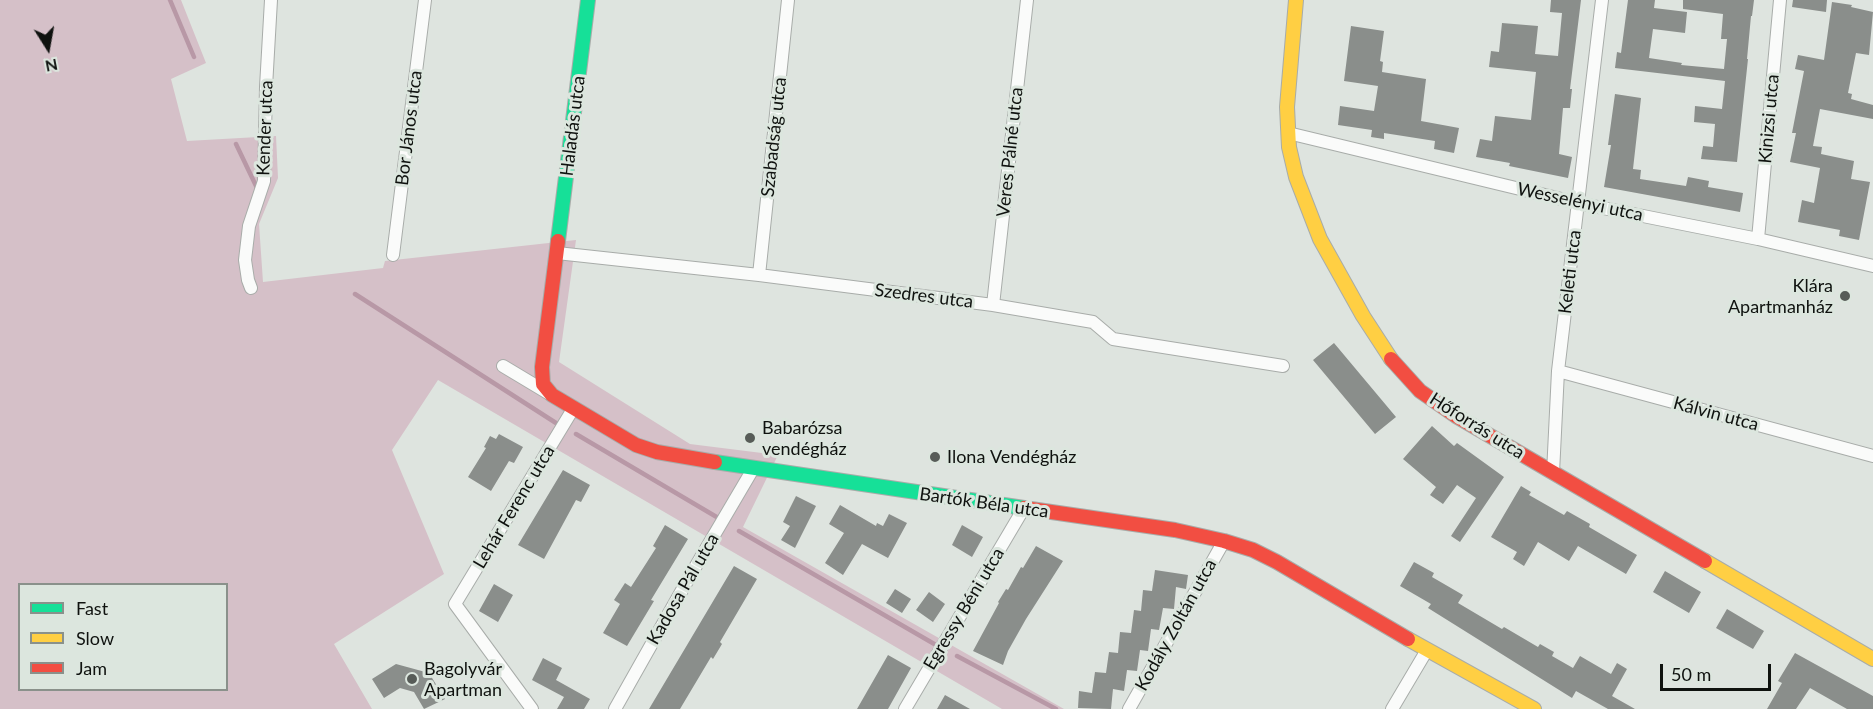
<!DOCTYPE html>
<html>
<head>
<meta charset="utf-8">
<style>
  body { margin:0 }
  #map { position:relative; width:1873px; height:709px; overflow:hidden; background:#dee4df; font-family:Lato,sans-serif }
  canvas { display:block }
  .legend { position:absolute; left:18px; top:583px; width:210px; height:108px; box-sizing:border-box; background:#dce6de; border:2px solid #8a918b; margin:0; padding:8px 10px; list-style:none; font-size:18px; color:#0f120f }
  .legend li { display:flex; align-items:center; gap:12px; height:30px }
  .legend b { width:30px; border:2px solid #8a918b }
  .north { position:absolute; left:18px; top:18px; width:60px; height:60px; -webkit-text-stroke:4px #dce6de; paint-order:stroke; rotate:169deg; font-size:16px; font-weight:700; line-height:24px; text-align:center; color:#0f120f }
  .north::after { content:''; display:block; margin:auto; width:21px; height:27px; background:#0f120f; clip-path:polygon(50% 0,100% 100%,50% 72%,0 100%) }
  .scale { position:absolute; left:1660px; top:664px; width:111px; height:27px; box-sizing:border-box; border:3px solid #0f120f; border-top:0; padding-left:8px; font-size:18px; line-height:21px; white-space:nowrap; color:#0f120f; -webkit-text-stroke:4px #dce6de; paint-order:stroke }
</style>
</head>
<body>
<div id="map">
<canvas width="1873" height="709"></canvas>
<ul class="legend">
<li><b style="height:8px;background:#16e098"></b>Fast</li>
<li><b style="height:8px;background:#ffcf43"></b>Slow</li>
<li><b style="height:8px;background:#f24e42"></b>Jam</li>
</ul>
<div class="north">N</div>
<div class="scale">50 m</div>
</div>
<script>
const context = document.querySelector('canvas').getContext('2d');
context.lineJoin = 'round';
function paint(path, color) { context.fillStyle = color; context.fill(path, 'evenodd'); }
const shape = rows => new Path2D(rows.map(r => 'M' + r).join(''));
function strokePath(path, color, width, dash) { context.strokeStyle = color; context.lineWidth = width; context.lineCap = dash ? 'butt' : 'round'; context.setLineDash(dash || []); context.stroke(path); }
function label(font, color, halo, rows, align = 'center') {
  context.font = font + ' Lato,sans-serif'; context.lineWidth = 6; context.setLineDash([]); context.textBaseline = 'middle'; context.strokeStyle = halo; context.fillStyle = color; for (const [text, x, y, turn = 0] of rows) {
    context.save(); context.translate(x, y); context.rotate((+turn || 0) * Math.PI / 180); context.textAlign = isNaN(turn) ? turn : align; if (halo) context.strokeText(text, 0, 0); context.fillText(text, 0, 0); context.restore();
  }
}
paint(shape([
  [0,0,181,0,206,63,171,79,187,141,276,136,278,178,259,224,263,282,383,268,385,261,576,240,559,362,690,444,778,455,743,527,1064,709,1002,709,438,380,392,450,444,574,334,644,372,709,0,709],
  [20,584,226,584,226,690,20,690]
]), '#d5c0c8');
strokePath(shape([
  [170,0,194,57],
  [236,144,257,188],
  [355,294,556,423],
  [576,434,720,519],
  [739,531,936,645],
  [957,656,1056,709]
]), '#b898a6', 4.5);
paint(shape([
  [1551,0,1581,0,1570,89,1572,89,1570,108,1563,108,1559,154,1572,157,1568,178,1509,166,1510,163,1476,157,1480,139,1492,141,1495,116,1531,120,1536,72,1489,67,1491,51,1499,52,1502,23,1538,26,1535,54,1558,56,1562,13,1550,12],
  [1628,0,1655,0,1654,8,1687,12,1685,33,1653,29,1649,58,1682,63,1681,65,1724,69,1727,39,1721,39,1723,14,1683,9,1683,0,1754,0,1752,16,1751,16,1747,59,1748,59,1737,162,1701,159,1703,146,1713,147,1715,124,1694,122,1695,106,1722,109,1725,81,1615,68,1617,52,1621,53],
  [1793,0,1827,0,1826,12,1792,7],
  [1832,2,1852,5,1851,7,1873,12,1869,55,1856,53,1848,93,1852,94,1851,99,1873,105,1873,119,1820,109,1813,146,1822,147,1821,154,1854,161,1851,179,1870,182,1859,240,1839,236,1840,230,1798,222,1802,200,1814,203,1820,168,1790,162,1796,133,1792,133,1804,71,1795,69,1798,55,1824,60],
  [1351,26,1384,31,1380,61,1383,62,1382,72,1426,79,1421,121,1459,128,1454,153,1434,149,1435,141,1384,133,1384,139,1371,137,1372,130,1338,125,1340,106,1374,111,1378,86,1344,81],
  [1615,94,1641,98,1633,169,1641,170,1640,179,1686,186,1688,177,1709,181,1708,187,1743,193,1740,212,1604,187,1611,145,1608,145],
  [1334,343,1396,417,1375,434,1313,360],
  [1432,426,1454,446,1457,443,1504,477,1460,542,1451,536,1476,498,1457,485,1443,504,1430,495,1436,487,1403,459],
  [499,434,523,447,514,463,509,461,491,491,468,477,486,448,484,447,490,436,496,439],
  [563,470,590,485,581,502,576,500,544,559,518,545],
  [1521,486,1531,492,1529,495,1564,515,1567,511,1590,524,1589,527,1637,555,1626,574,1578,546,1569,561,1538,542,1524,566,1513,559,1517,552,1491,537],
  [796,496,816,506,795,548,781,540,790,526,783,522],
  [840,505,876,526,877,523,883,526,889,514,907,523,888,558,862,544,843,575,825,563,844,533,829,524],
  [665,525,688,539,651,600,654,601,627,646,603,633,620,604,614,600,625,583,631,587,656,548,653,546],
  [962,525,983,537,972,557,952,545],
  [1036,546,1063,561,1026,619,1008,651,1003,665,973,651,999,603,998,602,1006,589,1008,590,1021,567,1023,568],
  [1414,562,1434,573,1432,577,1463,595,1458,603,1502,629,1504,627,1538,647,1540,644,1554,652,1552,656,1573,668,1580,656,1611,674,1617,663,1627,669,1612,696,1635,709,1608,709,1576,691,1572,698,1428,608,1431,604,1400,586],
  [734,566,757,579,720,642,722,644,713,659,711,657,680,709,649,709],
  [1155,570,1188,575,1186,589,1176,587,1174,609,1163,608,1159,630,1151,629,1148,651,1140,650,1137,671,1127,670,1124,691,1113,689,1111,709,1078,708,1079,691,1092,693,1095,672,1106,673,1109,652,1118,653,1120,632,1131,633,1134,610,1141,611,1143,590,1152,591],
  [1665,571,1701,592,1689,613,1653,592],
  [494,584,513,595,498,622,479,611],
  [895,589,911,599,902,613,886,603],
  [929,592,945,604,933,622,916,610],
  [1727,609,1764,631,1753,649,1716,628],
  [1795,653,1873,696,1873,709,1847,709,1810,688,1796,709,1767,709,1782,683,1778,681],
  [888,655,911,668,888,709,857,709],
  [543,658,562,668,556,680,590,699,584,709,557,709,564,697,532,680],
  [396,664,429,673,445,699,424,709,414,692,400,688,384,698,372,679],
  [945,695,970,709,937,709]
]), '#8a8e8b');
const street = shape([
  [1288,133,1578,203,1758,239,1873,266],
  [1758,239,1780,0],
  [557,253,759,275,993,305,1093,322,1113,339,1283,366],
  [393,255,425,0],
  [759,275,788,0],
  [251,288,248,280,245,260,249,226,264,181,266,87,271,0],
  [993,305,1027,0],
  [503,366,548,393],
  [1558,371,1873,456],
  [1553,473,1558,371,1602,0],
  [532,709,455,604,573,409],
  [615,709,690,576,753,469],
  [905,709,1024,508],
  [1129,709,1224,541],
  [1392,709,1427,650]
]);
const fast = shape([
  [558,241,588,0],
  [715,462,1024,508]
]);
const slow = shape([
  [1296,0,1287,107,1289,147,1296,177,1320,239,1363,316,1391,359],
  [1705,561,1873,659],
  [1408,639,1534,709]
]);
const jam = shape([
  [558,241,542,367,543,384,552,395,636,445,657,452,715,462],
  [1391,359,1420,391,1456,416,1705,561],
  [1024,508,1175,530,1224,541,1253,550,1277,562,1408,639]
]);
strokePath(street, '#a8aca9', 14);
strokePath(fast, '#a8aca9', 16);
strokePath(slow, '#a8aca9', 16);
strokePath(jam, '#a8aca9', 16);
strokePath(street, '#fafbfa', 12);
strokePath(fast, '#16e098', 14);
strokePath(slow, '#ffcf43', 14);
strokePath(jam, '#f24e42', 14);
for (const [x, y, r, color] of [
  [1845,296,6,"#575c58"],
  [750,438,6,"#575c58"],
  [935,457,6,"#575c58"],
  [412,679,6,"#575c58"]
]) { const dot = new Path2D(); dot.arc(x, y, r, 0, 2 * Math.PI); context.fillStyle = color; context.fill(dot); strokePath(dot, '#dce6de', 2); }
label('18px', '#0f120f', '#dce6de', [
  ["Kinizsi utca",1769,119,-85],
  ["Haladás utca",573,126,-83],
  ["Kender utca",265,128,-88],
  ["Bor János utca",409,128,-83],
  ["Szabadság utca",774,137,-84],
  ["Veres Pálné utca",1010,152,-84],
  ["Wesselényi utca",1580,202,12],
  ["Keleti utca",1570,272,-83],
  ["Szedres utca",924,296,7],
  ["Kálvin utca",1716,414,15],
  ["Hőforrás utca",1477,426,32],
  ["Bartók Béla utca",984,503,8],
  ["Lehár Ferenc utca",514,507,-59],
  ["Kadosa Pál utca",683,589,-60],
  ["Egressy Béni utca",964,609,-59],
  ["Kodály Zoltán utca",1176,625,-61]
]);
label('18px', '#0f120f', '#dce6de', [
  ["Klára",1833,286,"right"],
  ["Apartmanház",1833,307,"right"],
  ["Babarózsa",762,428],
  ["vendégház",762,449],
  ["Ilona Vendégház",947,457],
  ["Bagolyvár",424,669],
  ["Apartman",424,690]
], 'left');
</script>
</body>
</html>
